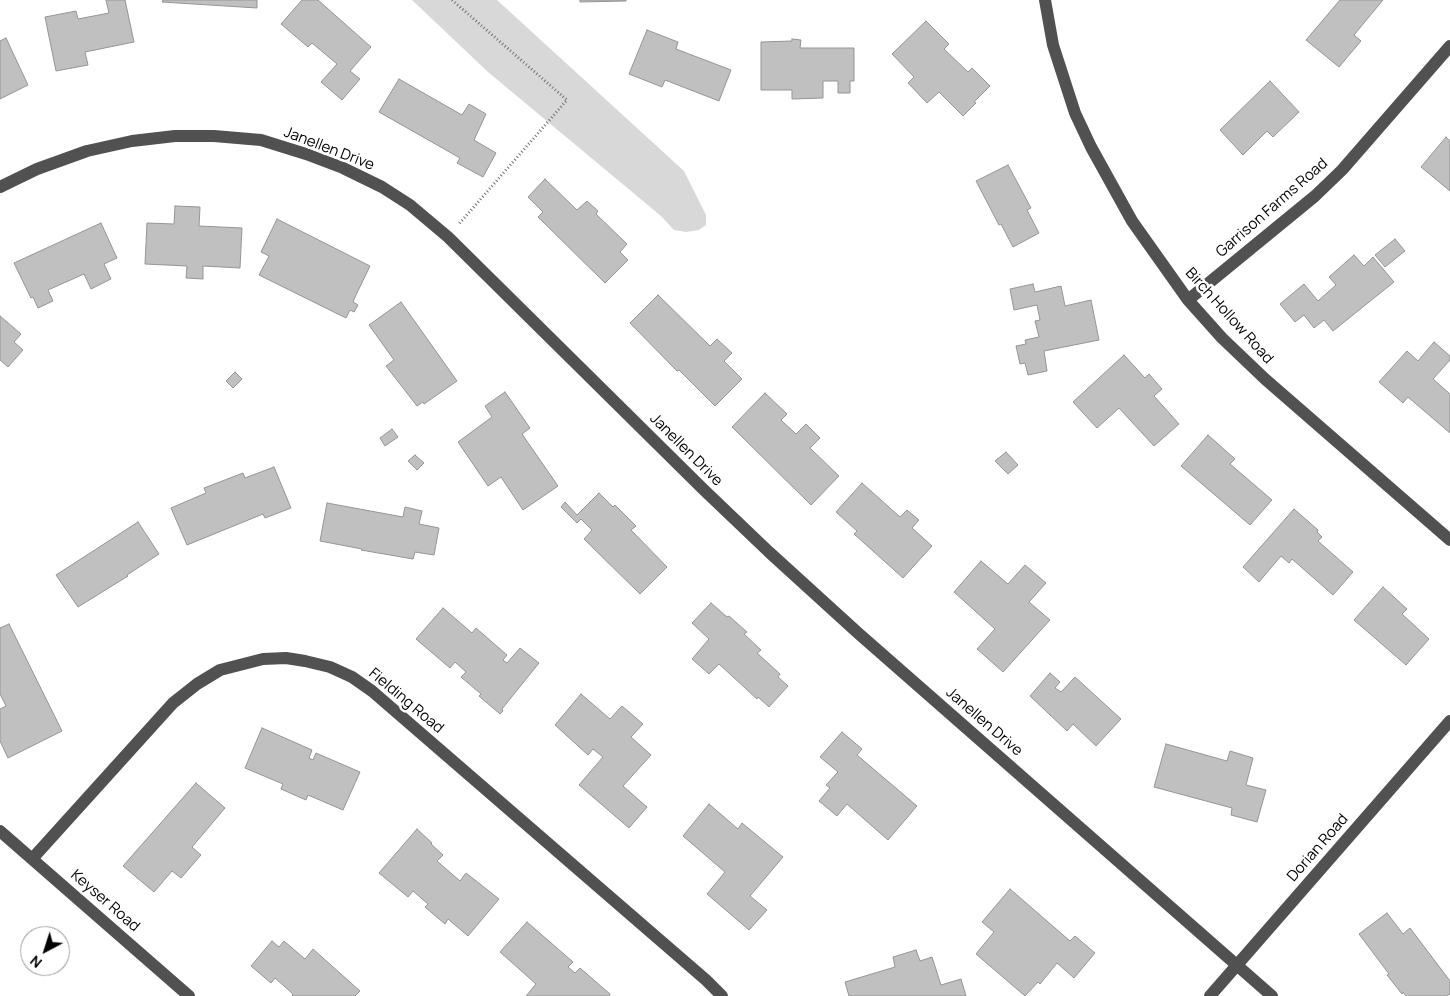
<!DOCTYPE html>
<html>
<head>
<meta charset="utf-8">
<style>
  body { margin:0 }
  #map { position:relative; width:1450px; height:996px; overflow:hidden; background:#fff; font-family:Manrope,sans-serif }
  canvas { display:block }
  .north { position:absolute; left:20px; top:926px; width:50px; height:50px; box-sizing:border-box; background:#fff; border:1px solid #999; border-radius:50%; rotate:220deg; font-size:14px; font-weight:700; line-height:20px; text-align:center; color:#000 }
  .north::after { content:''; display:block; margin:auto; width:18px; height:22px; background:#000; clip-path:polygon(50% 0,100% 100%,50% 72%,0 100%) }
</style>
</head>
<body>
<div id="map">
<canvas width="1450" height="996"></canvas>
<div class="north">N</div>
</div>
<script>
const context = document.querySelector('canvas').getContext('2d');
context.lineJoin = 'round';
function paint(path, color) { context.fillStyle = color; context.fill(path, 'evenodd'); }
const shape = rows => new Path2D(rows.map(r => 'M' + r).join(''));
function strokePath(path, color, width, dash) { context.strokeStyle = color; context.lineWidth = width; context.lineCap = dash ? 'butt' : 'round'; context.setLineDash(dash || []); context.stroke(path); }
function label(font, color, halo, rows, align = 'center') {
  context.font = font + ' Manrope,sans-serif'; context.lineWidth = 5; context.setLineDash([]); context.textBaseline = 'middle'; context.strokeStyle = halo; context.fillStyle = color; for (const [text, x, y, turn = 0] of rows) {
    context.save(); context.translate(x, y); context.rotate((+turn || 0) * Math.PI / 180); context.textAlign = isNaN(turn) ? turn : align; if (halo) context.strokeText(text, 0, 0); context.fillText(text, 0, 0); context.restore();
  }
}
paint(shape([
  [412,0,497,0,684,171,706,215,706,225,699,230,686,232,674,230,661,216,488,72]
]), '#d8d8d8');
const building = shape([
  [106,0,125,0,134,42,85,52,88,65,56,71,45,17,76,11,78,19,109,13,106,0],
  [163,0,257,0,257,8,162,2,163,0],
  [302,0,318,0,371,47,350,71,360,79,342,100,321,82,337,64,312,43,308,47,281,24,302,0],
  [580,0,626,0,626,1,580,2,580,0],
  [1340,0,1383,0,1354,35,1361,41,1339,67,1306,40,1340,0],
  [926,21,949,44,944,49,968,72,972,68,990,86,974,102,976,103,963,116,939,92,927,103,908,83,914,77,892,54,926,21],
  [647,30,678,42,676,49,731,70,719,101,665,80,662,87,629,74,647,30],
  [6,38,28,85,0,99,0,41,6,38],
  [792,39,801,40,800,48,854,48,854,81,850,81,850,93,838,93,838,81,823,81,823,98,792,99,792,90,761,90,761,42,792,41,792,39],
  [399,79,462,115,469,104,486,114,474,140,496,153,483,177,457,163,460,158,379,112,399,79],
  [1270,81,1299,112,1273,137,1267,131,1243,155,1220,130,1270,81],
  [1446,137,1450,141,1450,191,1421,167,1446,137],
  [1008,165,1031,208,1027,210,1039,233,1013,247,1001,224,999,225,976,181,1008,165],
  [545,179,577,210,587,201,598,211,596,214,627,244,620,252,628,260,605,283,538,217,543,212,528,197,545,179],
  [175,206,200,207,199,226,242,228,240,268,203,266,203,279,186,278,187,266,145,264,147,223,174,224,175,206],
  [277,219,370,266,355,297,353,302,358,305,354,312,350,310,346,318,259,275,269,256,261,252,277,219],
  [101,223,117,258,104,264,111,279,91,289,84,274,48,290,53,301,38,308,33,297,31,298,14,263,101,223],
  [1395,239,1405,251,1385,267,1375,255,1395,239],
  [1354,255,1364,266,1373,257,1394,282,1333,331,1324,320,1314,328,1304,315,1295,322,1280,304,1304,284,1318,301,1336,285,1329,277,1354,255],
  [1033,284,1035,292,1061,286,1065,306,1091,300,1099,340,1044,351,1047,371,1028,375,1025,363,1020,364,1016,346,1026,344,1025,340,1039,337,1035,321,1040,320,1037,305,1014,310,1010,289,1033,284],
  [658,295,710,346,717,339,732,353,724,361,742,379,715,406,679,370,677,371,630,323,658,295],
  [401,302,457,381,424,404,423,402,417,406,386,366,394,360,369,325,401,302],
  [0,316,21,334,14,342,23,350,8,367,0,360,0,316],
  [1434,342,1450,356,1450,360,1433,379,1450,394,1450,433,1408,397,1403,403,1379,382,1407,351,1418,361,1434,342],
  [1124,355,1145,378,1149,374,1162,389,1154,396,1179,424,1154,446,1119,408,1097,428,1073,402,1124,355],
  [235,372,242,379,233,388,226,381,235,372],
  [505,392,530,428,522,434,558,486,523,510,501,477,488,486,458,442,492,417,485,406,505,392],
  [765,393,787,414,781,420,796,434,806,424,820,438,810,448,839,476,811,505,732,427,765,393],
  [392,429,398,437,385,446,380,438,392,429],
  [1208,435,1235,459,1230,464,1272,500,1250,525,1181,466,1208,435],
  [1006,452,1018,465,1008,474,995,461,1006,452],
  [415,455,424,463,417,470,408,461,415,455],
  [274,467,291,508,265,518,263,514,187,545,171,508,206,493,204,488,243,473,245,478,274,467],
  [862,483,900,517,907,510,919,520,912,528,932,546,903,578,854,534,857,531,836,512,862,483],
  [599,493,613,507,615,505,636,526,631,530,667,567,640,594,584,539,592,530,581,519,577,523,561,507,565,502,577,515,599,493],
  [327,503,403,517,405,507,422,511,419,524,439,528,434,555,415,552,413,559,361,550,362,549,320,541,327,503],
  [1294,509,1318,530,1317,532,1322,537,1318,541,1353,572,1333,595,1292,559,1289,563,1281,556,1259,582,1243,567,1294,509],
  [138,522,159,554,127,575,128,576,78,607,56,575,138,522],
  [981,561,1008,584,1025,565,1046,583,1029,602,1050,620,1003,672,977,649,995,629,954,592,981,561],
  [1383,587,1407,609,1402,614,1429,639,1406,665,1354,620,1383,587],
  [711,603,727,617,729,616,747,632,744,634,761,650,757,653,780,674,778,677,788,686,769,707,758,697,757,699,719,664,709,674,692,659,709,639,692,623,711,603],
  [443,608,472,633,476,628,507,655,503,660,507,663,520,648,539,663,502,709,503,711,500,714,479,696,481,694,461,677,466,672,455,662,450,668,416,639,443,608],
  [9,624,62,731,8,758,0,741,0,709,6,706,0,694,0,628,9,624],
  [1050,673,1060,682,1055,688,1061,692,1075,677,1121,719,1096,746,1073,724,1067,731,1030,696,1050,673],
  [581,694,610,719,622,706,643,724,631,737,651,755,623,786,647,807,629,828,579,785,603,757,593,749,588,755,555,725,581,694],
  [262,728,312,750,309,758,313,760,316,753,360,772,343,810,308,795,306,800,281,789,283,784,245,768,262,728],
  [842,732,862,749,857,755,917,806,888,840,847,804,837,816,819,801,830,788,826,785,838,772,820,757,842,732],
  [1166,744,1227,761,1230,751,1253,758,1246,785,1266,790,1257,822,1231,815,1232,808,1154,787,1166,744],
  [196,783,225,808,192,847,201,855,181,878,172,871,154,892,123,866,196,783],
  [709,804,738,829,742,823,783,857,750,896,767,910,749,930,707,894,725,872,683,836,709,804],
  [417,829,432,843,431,844,443,855,437,861,460,881,466,873,499,899,468,936,448,919,445,924,425,907,428,904,413,891,408,897,379,873,417,829],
  [1010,889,1070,941,1075,936,1095,953,1074,978,1057,963,1040,984,1038,982,1025,996,976,954,994,932,982,922,1010,889],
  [1387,913,1403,934,1410,928,1450,981,1450,994,1447,996,1406,996,1403,992,1402,994,1387,975,1389,974,1359,934,1387,913],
  [527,922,573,962,568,967,575,973,580,968,610,994,609,996,526,996,536,984,500,952,527,922],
  [272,941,279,947,284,941,305,959,313,949,360,991,355,996,292,996,293,994,275,978,271,983,251,966,272,941],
  [916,950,920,961,932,957,941,985,961,979,966,996,849,996,845,982,895,967,893,957,916,950]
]);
paint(building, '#c0c0c0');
strokePath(building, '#959595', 1);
strokePath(shape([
  [452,0,567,100,459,224]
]), '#737373', 3, [1, 2.5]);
strokePath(shape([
  [1045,0,1053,45,1075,113,1091,147,1132,221,1188,300,1222,338,1265,379,1450,540],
  [0,187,37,169,87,151,132,141,175,136,214,136,261,140,306,154,343,168,382,187,410,205,448,237,703,489,769,552,858,633,1272,996],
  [1188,300,1315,196,1342,170,1450,46],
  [0,831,189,996],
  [32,859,173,703,197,684,220,670,263,659,286,658,305,661,330,667,352,677,372,691,706,980,722,996],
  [1210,996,1450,721]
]), '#515151', 12);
label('15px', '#000', '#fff', [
  ["Janellen Drive",329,149,21],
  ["Garrison Farms Road",1272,208,-41],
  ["Birch Hollow Road",1229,316,48],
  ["Janellen Drive",686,450,45],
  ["Fielding Road",406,701,40],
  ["Janellen Drive",984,722,41],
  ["Dorian Road",1318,848,-49],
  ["Keyser Road",105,901,41]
]);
</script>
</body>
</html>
